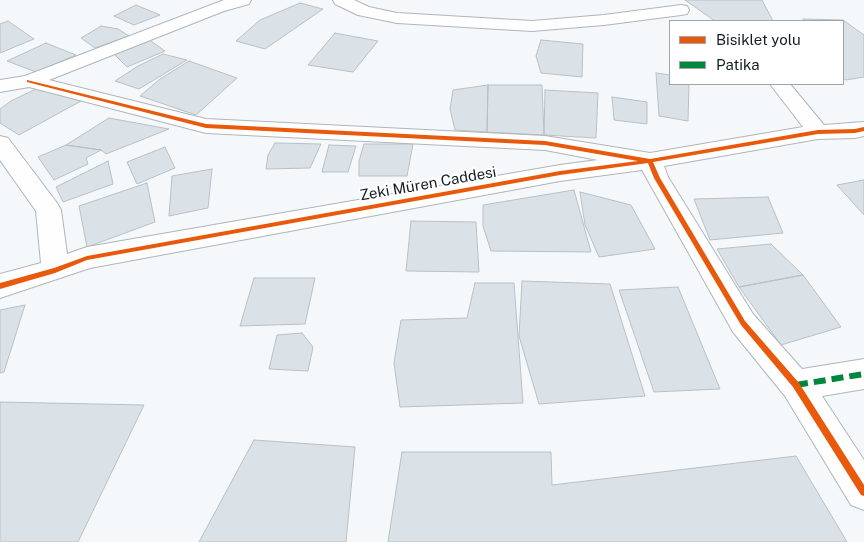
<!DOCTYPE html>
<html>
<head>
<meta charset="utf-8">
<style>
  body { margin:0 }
  #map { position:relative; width:864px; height:542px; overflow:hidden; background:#f5f8fb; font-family:"Public Sans",sans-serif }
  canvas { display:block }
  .legend { position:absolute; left:669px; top:20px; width:175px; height:65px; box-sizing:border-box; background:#fff; border:1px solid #a1a5a8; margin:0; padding:6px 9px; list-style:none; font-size:15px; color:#141e26 }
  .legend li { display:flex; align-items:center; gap:10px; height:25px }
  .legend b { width:25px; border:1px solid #a1a5a8 }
</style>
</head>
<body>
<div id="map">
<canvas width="864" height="542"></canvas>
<ul class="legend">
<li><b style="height:6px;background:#e8590c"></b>Bisiklet yolu</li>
<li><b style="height:6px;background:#00873e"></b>Patika</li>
</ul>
</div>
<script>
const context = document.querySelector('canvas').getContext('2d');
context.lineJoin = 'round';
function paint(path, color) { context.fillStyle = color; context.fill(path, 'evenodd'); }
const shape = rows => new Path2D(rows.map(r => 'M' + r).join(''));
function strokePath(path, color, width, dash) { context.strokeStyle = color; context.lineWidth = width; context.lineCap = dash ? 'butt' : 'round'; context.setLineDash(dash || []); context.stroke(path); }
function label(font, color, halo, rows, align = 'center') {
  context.font = font + ' "Public Sans",sans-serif'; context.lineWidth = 4; context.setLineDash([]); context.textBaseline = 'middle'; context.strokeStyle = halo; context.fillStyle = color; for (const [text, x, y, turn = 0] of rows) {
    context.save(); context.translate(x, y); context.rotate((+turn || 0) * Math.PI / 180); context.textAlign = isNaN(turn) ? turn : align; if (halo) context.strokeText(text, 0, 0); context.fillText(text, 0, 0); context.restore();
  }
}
const building = shape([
  [685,0,762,0,773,21,715,21,685,0],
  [300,3,323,9,265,49,236,41,260,20,300,3],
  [136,5,160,15,134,25,114,16,136,5],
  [803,19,843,20,864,35,864,77,846,80,843,78,843,21,805,21,803,19],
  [8,21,34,39,0,53,0,24,8,21],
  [101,26,118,29,129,36,95,48,81,38,101,26],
  [335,33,378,41,353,72,308,65,335,33],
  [147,38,165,51,127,67,112,52,147,38],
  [541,40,583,44,582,77,541,73,536,56,541,40],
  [46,43,76,55,36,72,7,61,46,43],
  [163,54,187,60,139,89,115,81,138,66,163,54],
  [189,61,237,78,196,115,140,96,160,79,189,61],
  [656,73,670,75,670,84,689,84,688,121,659,116,656,73],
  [488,85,542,85,544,135,487,132,488,85],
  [488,85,487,132,455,130,450,109,453,90,488,85],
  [40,87,81,101,19,135,0,123,0,109,11,101,40,87],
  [545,90,598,93,596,138,544,135,545,90],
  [612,97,647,102,647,124,614,120,612,97],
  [109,118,169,129,106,154,101,150,66,145,109,118],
  [275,143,321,144,310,168,266,169,268,155,275,143],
  [364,144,413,144,407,176,359,176,359,161,364,144],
  [66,145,101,150,86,158,88,164,54,180,38,157,66,145],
  [329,145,356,146,348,172,322,172,329,145],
  [165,147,175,168,137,184,127,162,165,147],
  [108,161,113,184,63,202,56,187,108,161],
  [212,169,208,208,169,216,172,176,212,169],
  [864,180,864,215,837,185,864,180],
  [147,183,155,222,87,247,79,206,147,183],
  [574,190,591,252,491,251,483,226,483,205,574,190],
  [580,192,631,205,655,249,599,257,585,225,580,192],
  [768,197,783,233,710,240,694,199,768,197],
  [411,221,476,222,479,272,406,271,411,221],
  [771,244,803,275,739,287,717,249,771,244],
  [803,275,841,327,781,345,739,287,803,275],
  [254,278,315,278,305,324,240,326,254,278],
  [522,281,610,284,645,396,539,404,519,336,522,281],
  [475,283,514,283,523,403,400,407,394,363,401,320,467,318,475,283],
  [678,287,720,389,654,392,619,290,678,287],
  [25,305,4,372,0,373,0,310,25,305],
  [302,333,313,347,308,371,269,369,277,335,302,333],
  [0,402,144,405,78,542,0,542,0,402],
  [254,440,355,447,346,542,199,542,254,440],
  [402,452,551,452,552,485,796,456,847,542,388,542,402,452]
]);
paint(building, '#dae2e8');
strokePath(building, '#b9c0c5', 1);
const minor = shape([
  [224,0,251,0,249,4,224,11,49,80,206,119,545,136,650,153,803,127,770,84,790,84,824,125,864,122,864,136,855,138,818,139,664,166,668,177,753,314,802,369,864,359,864,389,822,396,864,460,864,510,851,505,785,396,733,332,642,170,560,181,90,268,0,298,0,274,41,263,36,211,0,160,0,136,8,138,57,203,61,210,67,254,87,247,560,165,598,160,545,150,206,133,29,87,0,92,0,80,25,76,224,0],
  [333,0,354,0,369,7,397,13,532,21,604,15,681,5,687,6,689,10,687,14,681,15,604,25,532,31,397,23,358,15,335,4,333,0]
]);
strokePath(minor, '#afb5ba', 2);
paint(minor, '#fefefe');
strokePath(shape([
  [796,385,864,374]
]), '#00873e', 6, [12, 6]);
paint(shape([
  [27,80,206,124,545,141,650,159,818,130,855,129,864,127,864,131,855,133,818,134,653,162,660,178,745,321,799,383,864,485,864,496,861,495,793,387,741,325,654,178,648,163,560,175,87,260,55,273,0,289,0,283,54,268,87,256,560,171,638,161,545,145,206,128,27,82,27,80]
]), '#e8590c');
label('15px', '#141e26', '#fff', [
  ["Zeki Müren Caddesi",428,184,-10]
]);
</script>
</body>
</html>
